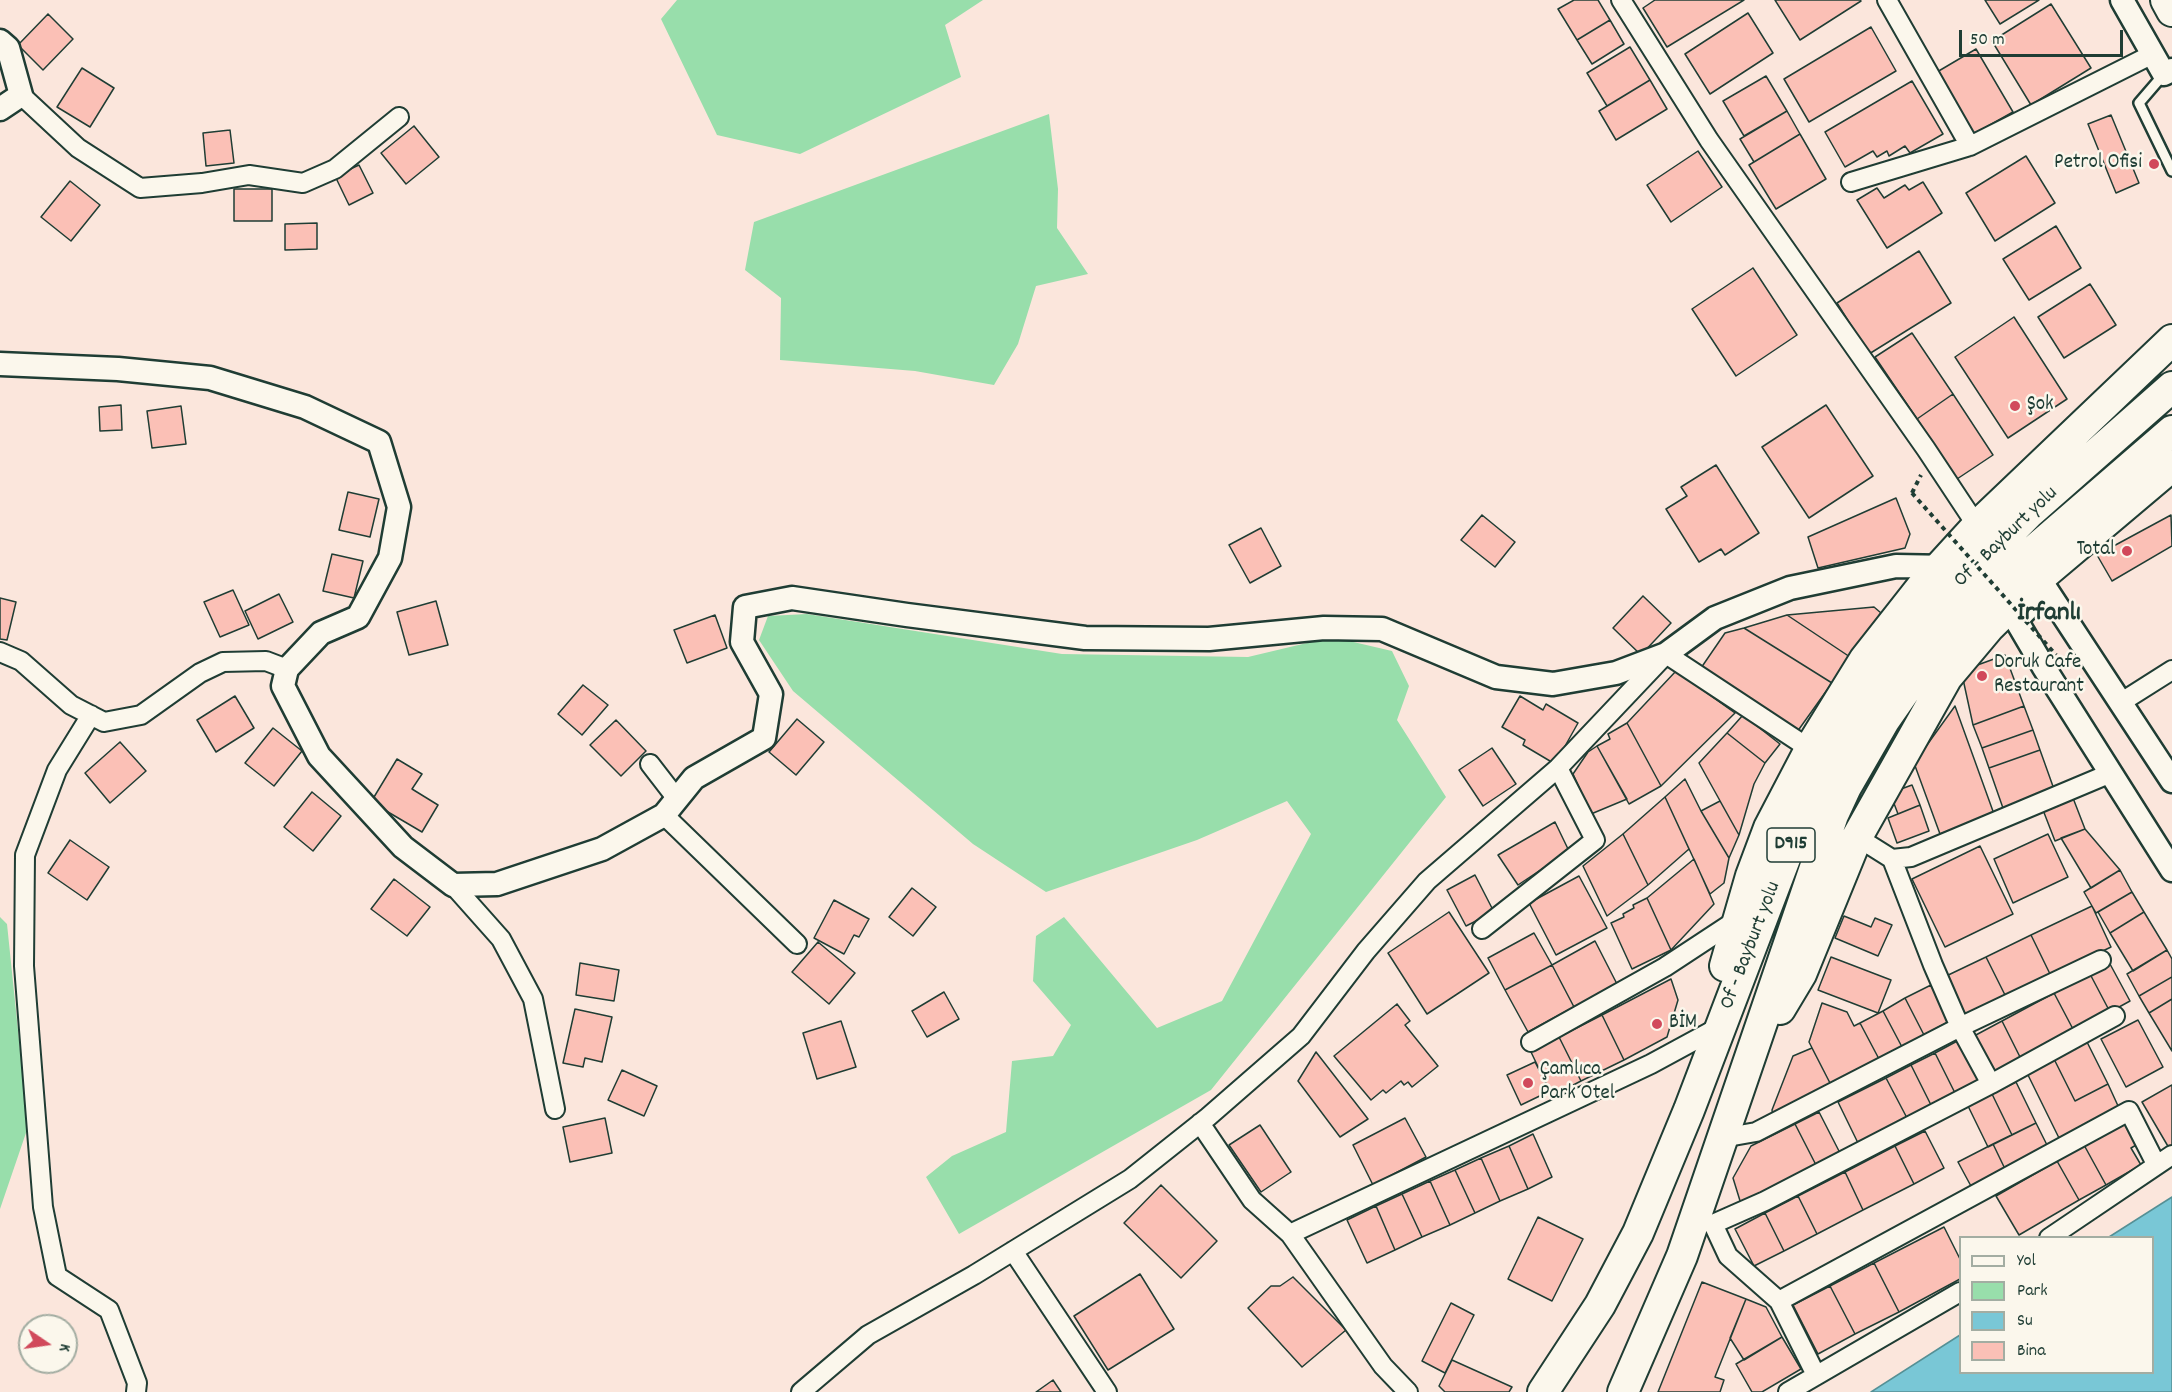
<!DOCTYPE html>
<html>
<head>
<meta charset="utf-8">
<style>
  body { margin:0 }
  #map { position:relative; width:2172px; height:1392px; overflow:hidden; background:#fbe6dc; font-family:Dekko,sans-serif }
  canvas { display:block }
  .legend { position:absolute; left:1959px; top:1236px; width:195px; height:138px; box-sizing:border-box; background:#fbf7ec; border:2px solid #a3ada2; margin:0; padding:8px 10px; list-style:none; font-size:18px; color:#1f3d34 }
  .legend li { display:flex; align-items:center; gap:12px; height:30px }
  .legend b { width:30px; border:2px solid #a3ada2 }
  .north { position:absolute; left:18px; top:1314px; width:60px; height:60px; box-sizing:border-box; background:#fbf7ec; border:2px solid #a3ada2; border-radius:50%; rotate:103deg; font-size:16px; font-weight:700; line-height:24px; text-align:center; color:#1f3d34 }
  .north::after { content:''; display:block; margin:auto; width:21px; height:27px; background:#d1495b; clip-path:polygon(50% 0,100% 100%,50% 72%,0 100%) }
  .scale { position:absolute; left:1959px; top:30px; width:164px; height:27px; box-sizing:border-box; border:3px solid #1f3d34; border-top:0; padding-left:8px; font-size:18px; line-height:21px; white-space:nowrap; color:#1f3d34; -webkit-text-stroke:4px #fbf7ec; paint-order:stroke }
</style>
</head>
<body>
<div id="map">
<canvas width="2172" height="1392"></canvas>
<ul class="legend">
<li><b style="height:8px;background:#fbf7ec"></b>Yol</li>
<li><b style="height:16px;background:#98deab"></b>Park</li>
<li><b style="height:16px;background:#79c7d6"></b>Su</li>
<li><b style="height:16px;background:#fbc0b6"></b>Bina</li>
</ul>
<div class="north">K</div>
<div class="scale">50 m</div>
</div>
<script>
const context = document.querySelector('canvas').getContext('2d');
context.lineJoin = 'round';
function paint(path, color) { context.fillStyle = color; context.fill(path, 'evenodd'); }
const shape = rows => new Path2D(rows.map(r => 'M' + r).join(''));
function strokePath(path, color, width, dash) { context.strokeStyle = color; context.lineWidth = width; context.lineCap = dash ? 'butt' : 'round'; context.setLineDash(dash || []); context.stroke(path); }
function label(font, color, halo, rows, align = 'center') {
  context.font = font + ' Dekko,sans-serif'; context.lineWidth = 5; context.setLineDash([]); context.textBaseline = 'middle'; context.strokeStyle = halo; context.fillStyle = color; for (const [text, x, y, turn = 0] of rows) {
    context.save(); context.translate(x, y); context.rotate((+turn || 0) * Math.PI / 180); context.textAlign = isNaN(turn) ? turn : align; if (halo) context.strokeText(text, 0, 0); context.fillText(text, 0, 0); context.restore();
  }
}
paint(shape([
  [677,0,983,0,945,25,961,77,800,154,717,135,661,19],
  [1049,114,1058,189,1057,228,1088,274,1036,286,1018,344,994,385,915,371,780,360,781,298,745,270,754,222],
  [807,614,1062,654,1248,657,1332,637,1392,651,1409,686,1397,720,1446,797,1211,1090,959,1234,926,1177,952,1156,1006,1132,1012,1061,1053,1056,1071,1025,1033,981,1036,936,1064,917,1157,1028,1222,1001,1311,834,1287,801,1197,840,1046,892,973,844,793,691,759,640,768,616],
  [0,917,7,924,28,1127,0,1209]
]), '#98deab');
const water = shape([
  [2172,1197,2172,1392,1871,1392,1960,1335,1960,1372,2152,1372,2152,1238,2109,1237,2172,1197]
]);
paint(water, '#79c7d6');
strokePath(water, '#559095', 1.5);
const building = shape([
  [1574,0,1598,0,1610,20,1577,40,1558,9,1574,0],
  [1655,0,1744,0,1667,47,1643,8,1655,0],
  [1775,0,1860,0,1861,1,1800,40,1775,0],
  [1985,0,2039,0,2000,24,1985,0],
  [2051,4,2091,68,2031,105,1992,41,2051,4],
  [1748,13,1773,53,1710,94,1685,54,1748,13],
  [48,14,73,39,43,70,18,45,48,14],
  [1610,20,1624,44,1592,64,1577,40,1610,20],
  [1871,27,1896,71,1809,122,1784,79,1871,27],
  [1630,47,1650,80,1607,106,1587,73,1630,47],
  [1976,49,2013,112,1974,134,1937,72,1976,49],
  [82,68,114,88,90,127,57,107,82,68],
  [1766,76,1787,111,1744,136,1723,101,1766,76],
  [1650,80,1667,109,1616,140,1599,111,1650,80],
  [1912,81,1943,134,1910,153,1905,146,1889,156,1887,151,1877,157,1873,151,1845,167,1825,132,1912,81],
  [1787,111,1800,134,1754,162,1740,139,1787,111],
  [2111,115,2139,183,2116,193,2088,124,2111,115],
  [414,126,439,157,406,184,381,153,414,126],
  [230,130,234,163,206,166,203,133,230,130],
  [1800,134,1826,179,1776,209,1749,165,1800,134],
  [1698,151,1722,187,1671,222,1647,185,1698,151],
  [2026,156,2055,203,1995,241,1966,193,2026,156],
  [359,165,373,193,349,205,335,176,359,165],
  [70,181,100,205,71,241,41,217,70,181],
  [1923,182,1942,213,1887,248,1857,200,1877,188,1884,198,1905,185,1909,190,1923,182],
  [234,189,272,189,272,221,234,221,234,189],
  [317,223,317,249,285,250,285,224,317,223],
  [2056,226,2081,268,2029,300,2003,259,2056,226],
  [1919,251,1951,303,1869,354,1837,303,1919,251],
  [1753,268,1797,335,1736,376,1692,309,1753,268],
  [2090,284,2116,325,2064,358,2038,317,2090,284],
  [2014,317,2067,399,2008,438,1955,357,2014,317],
  [1912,333,1953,394,1917,419,1875,357,1912,333],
  [1953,394,1993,455,1957,479,1917,419,1953,394],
  [121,405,122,430,100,431,99,407,121,405],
  [1826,405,1873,476,1809,518,1762,447,1826,405],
  [181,406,186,444,152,448,147,411,181,406],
  [1716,465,1759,533,1725,555,1721,549,1699,562,1666,509,1687,496,1681,487,1716,465],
  [348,492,379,499,370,537,339,530,348,492],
  [1896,498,1910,534,1905,548,1818,568,1808,537,1896,498],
  [1482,515,1515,542,1495,567,1461,540,1482,515],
  [2171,515,2172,546,2112,581,2097,555,2171,515],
  [1261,528,1281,566,1250,583,1229,545,1261,528],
  [332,554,363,561,354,598,323,591,332,554],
  [233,590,249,625,220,637,204,602,233,590],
  [279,594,293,622,258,639,245,611,279,594],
  [1643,596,1671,623,1641,655,1613,628,1643,596],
  [0,598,16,602,7,640,0,639,0,598],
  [436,601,448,645,409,655,397,612,436,601],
  [1874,607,1881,613,1850,657,1787,615,1874,607],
  [715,615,727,648,687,663,674,630,715,615],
  [1787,615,1850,657,1832,683,1744,628,1787,615],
  [1744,628,1832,683,1797,732,1701,668,1725,633,1744,628],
  [2005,655,2024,706,1973,725,1963,679,1972,667,2005,655],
  [1676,671,1735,713,1661,786,1627,723,1676,671],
  [583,685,608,705,582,735,558,714,583,685],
  [235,696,254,728,216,752,197,720,235,696],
  [1520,696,1543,710,1546,704,1578,723,1555,764,1523,745,1525,740,1502,727,1520,696],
  [1955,706,1994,814,1940,834,1914,763,1955,706],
  [2024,706,2033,730,1982,748,1973,725,2024,706],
  [1743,715,1780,744,1765,763,1727,733,1743,715],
  [797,719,824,742,796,775,769,752,797,719],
  [616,720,646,751,621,776,590,745,616,720],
  [1627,723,1661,786,1629,804,1597,746,1610,739,1608,734,1627,723],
  [273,728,302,751,274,786,245,763,273,728],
  [2033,730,2040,750,1989,768,1982,748,2033,730],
  [1727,733,1765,763,1754,784,1739,835,1699,763,1727,733],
  [120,742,146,771,110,803,85,773,120,742],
  [1597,746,1627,799,1591,814,1573,774,1588,752,1597,746],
  [1492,748,1516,784,1483,806,1459,770,1492,748],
  [2040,750,2055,792,2004,811,1989,768,2040,750],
  [397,759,422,774,412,789,438,805,422,832,371,802,397,759],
  [1685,779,1701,811,1729,858,1724,883,1710,894,1665,797,1685,779],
  [1912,785,1920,805,1898,814,1890,793,1912,785],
  [312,792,341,816,313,851,284,827,312,792],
  [1665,797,1689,849,1648,885,1623,834,1665,797],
  [2073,798,2085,829,2055,841,2043,810,2073,798],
  [1720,801,1739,835,1729,858,1701,811,1720,801],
  [1920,805,1929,831,1897,843,1888,818,1920,805],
  [1555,822,1569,851,1518,885,1498,855,1555,822],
  [2085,829,2120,870,2091,888,2061,838,2085,829],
  [1623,834,1648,885,1607,916,1583,866,1623,834],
  [2048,834,2068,877,2013,903,1994,859,2048,834],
  [70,840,109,867,87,900,48,873,70,840],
  [1980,846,2013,914,1945,947,1912,879,1980,846],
  [1694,859,1714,904,1671,950,1647,898,1694,859],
  [2120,870,2132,892,2096,913,2084,892,2120,870],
  [1475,875,1494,912,1466,926,1447,890,1475,875],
  [1579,876,1607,928,1556,955,1529,903,1579,876],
  [394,879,430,907,407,936,371,909,394,879],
  [912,888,936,907,913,936,889,917,912,888],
  [2132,892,2144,912,2110,933,2098,912,2132,892],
  [1647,898,1671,950,1632,969,1611,923,1624,917,1623,914,1634,908,1633,905,1647,898],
  [834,900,869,919,859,937,854,935,844,954,814,938,834,900],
  [2092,906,2111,947,2051,976,2031,935,2092,906],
  [1449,912,1489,973,1427,1014,1388,953,1449,912],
  [2144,912,2167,950,2133,971,2110,933,2144,912],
  [1844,916,1871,927,1875,918,1892,925,1878,956,1835,938,1844,916],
  [1534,933,1552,965,1505,990,1488,958,1534,933],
  [2031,935,2051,976,2006,997,1986,957,2031,935],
  [1595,941,1617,984,1574,1007,1552,965,1595,941],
  [818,942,855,973,829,1004,792,972,818,942],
  [2167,950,2172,959,2172,977,2139,996,2127,974,2167,950],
  [1831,957,1891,980,1878,1013,1818,990,1831,957],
  [1986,957,2006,997,1962,1019,1942,978,1986,957],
  [580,963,619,970,614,1001,576,995,580,963],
  [2110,964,2130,1001,2110,1012,2090,974,2110,964],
  [1552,965,1574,1007,1528,1032,1505,990,1552,965],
  [2090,974,2110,1012,2074,1031,2054,993,2090,974],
  [2172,977,2172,999,2149,1013,2139,996,2172,977],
  [1671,979,1678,1000,1667,1037,1624,1060,1602,1015,1671,979],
  [1931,985,1950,1021,1924,1035,1905,998,1931,985],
  [944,992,959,1019,927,1037,912,1011,944,992],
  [2054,993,2074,1031,2021,1059,2002,1021,2054,993],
  [1905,998,1924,1035,1902,1047,1883,1011,1905,998],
  [2172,999,2172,1051,2149,1013,2172,999],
  [1822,1003,1847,1012,1854,1026,1860,1023,1879,1059,1831,1085,1809,1042,1822,1003],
  [1397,1004,1410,1021,1405,1025,1438,1066,1412,1087,1408,1082,1404,1085,1401,1081,1386,1093,1383,1090,1371,1100,1334,1056,1397,1004],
  [575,1009,612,1017,602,1062,585,1058,583,1067,563,1063,575,1009],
  [1883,1011,1902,1047,1879,1059,1860,1023,1883,1011],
  [1602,1015,1624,1060,1581,1081,1559,1037,1602,1015],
  [2138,1020,2163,1067,2126,1087,2101,1039,2138,1020],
  [841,1021,856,1067,817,1079,803,1033,841,1021],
  [2002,1021,2021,1059,1994,1073,1974,1036,2002,1021],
  [1559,1037,1581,1081,1552,1096,1531,1052,1559,1037],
  [1961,1039,1981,1080,1955,1093,1935,1053,1961,1039],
  [2087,1042,2108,1084,2075,1101,2054,1059,2087,1042],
  [1812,1048,1831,1085,1773,1116,1772,1110,1793,1056,1812,1048],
  [1316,1052,1368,1119,1340,1137,1298,1081,1316,1052],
  [1935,1053,1955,1093,1931,1105,1911,1065,1935,1053],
  [2054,1059,2075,1101,2108,1084,2119,1108,2059,1138,2027,1073,2054,1059],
  [1535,1062,1550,1091,1521,1105,1507,1075,1535,1062],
  [1911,1065,1931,1105,1907,1118,1886,1078,1911,1065],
  [622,1070,657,1086,644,1116,608,1100,622,1070],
  [1886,1078,1907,1118,1858,1143,1838,1102,1886,1078],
  [2016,1082,2036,1123,2012,1135,1992,1094,2016,1082],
  [2172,1085,2172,1147,2169,1148,2142,1102,2172,1085],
  [1992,1094,2012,1135,1988,1147,1968,1106,1992,1094],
  [1819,1112,1840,1153,1816,1165,1795,1124,1819,1112],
  [605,1118,612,1153,570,1162,563,1127,605,1118],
  [1405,1118,1426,1157,1373,1185,1353,1145,1405,1118],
  [2125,1121,2138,1144,2131,1148,2141,1165,2106,1185,2084,1145,2125,1121],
  [2036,1123,2049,1149,2006,1171,1993,1144,2036,1123],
  [1795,1124,1816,1165,1741,1204,1733,1178,1751,1146,1795,1124],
  [1260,1125,1291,1172,1261,1192,1229,1145,1260,1125],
  [1925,1131,1944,1168,1914,1184,1895,1146,1925,1131],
  [1533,1134,1552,1177,1528,1189,1509,1146,1533,1134],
  [1993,1144,2006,1171,1972,1188,1958,1162,1993,1144],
  [2084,1145,2106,1185,2079,1200,2057,1161,2084,1145],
  [1509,1146,1528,1189,1500,1201,1481,1158,1509,1146],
  [1895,1146,1914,1184,1863,1210,1845,1172,1895,1146],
  [1481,1158,1500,1201,1475,1213,1455,1170,1481,1158],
  [2057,1161,2079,1200,2019,1235,1996,1196,2057,1161],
  [1455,1170,1475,1213,1450,1225,1430,1181,1455,1170],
  [1845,1172,1863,1210,1817,1234,1798,1196,1845,1172],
  [1430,1181,1450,1225,1422,1237,1402,1194,1430,1181],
  [1161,1185,1217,1241,1181,1278,1124,1223,1161,1185],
  [1402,1194,1422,1237,1395,1250,1376,1206,1402,1194],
  [1798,1196,1817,1234,1784,1251,1765,1213,1798,1196],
  [1376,1206,1395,1250,1367,1263,1347,1220,1376,1206],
  [1765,1213,1784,1251,1754,1266,1735,1229,1765,1213],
  [1538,1217,1583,1239,1552,1301,1508,1279,1538,1217],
  [1944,1227,1960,1259,1960,1279,1899,1312,1874,1263,1944,1227],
  [1874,1263,1899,1312,1855,1334,1830,1286,1874,1263],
  [1140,1274,1174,1329,1108,1370,1074,1316,1140,1274],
  [1293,1277,1346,1330,1302,1367,1248,1308,1271,1286,1280,1286,1293,1277],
  [1702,1282,1746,1299,1715,1377,1724,1380,1720,1392,1658,1392,1702,1282],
  [1830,1286,1855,1334,1818,1354,1793,1305,1830,1286],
  [1746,1299,1766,1307,1782,1337,1744,1360,1730,1338,1746,1299],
  [1451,1303,1474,1315,1445,1373,1422,1361,1451,1303],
  [1782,1337,1801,1369,1762,1392,1752,1392,1736,1364,1782,1337],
  [1452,1360,1512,1387,1509,1392,1445,1392,1439,1386,1452,1360],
  [1053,1380,1061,1392,1036,1392,1053,1380]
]);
paint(building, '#fbc0b6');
strokePath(building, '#1f3d34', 1.5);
const service = shape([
  [2164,74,2139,103,2172,171]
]);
const minor = shape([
  [1621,0,1709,140,1926,449,1977,526],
  [1887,0,1970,146,2153,54],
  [21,95,78,148,140,188,202,183,249,175,303,183,335,169,399,117],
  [1851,182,1970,146],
  [0,652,21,661,71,705,104,722,141,715,200,673,223,662,266,661,287,669],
  [2120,703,2172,670],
  [91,715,57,770,25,855,24,966,43,1207,57,1276,109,1310,137,1383,136,1392],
  [650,764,677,799],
  [664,815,797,944],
  [1857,837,1892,859,1911,857,2111,773],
  [1892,859,1933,965,1960,1027,1991,1084],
  [453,885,501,939,533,999,555,1109],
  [1482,929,1595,840,1558,768],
  [1531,1042,1665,967,1738,919],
  [1200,1123,1252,1200,1290,1234,1383,1366,1408,1392],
  [1722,1138,1756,1132,1960,1027,2101,960],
  [1703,1221,1713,1224,1765,1201,1991,1084,2115,1016],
  [1713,1224,1728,1256,1779,1301,2129,1111,2156,1164],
  [1290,1234,1651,1064,1710,1032],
  [2049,1238,2172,1155],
  [1013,1251,1107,1392],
  [1779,1301,1816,1375],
  [801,1392,868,1335,974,1275,1130,1179,1208,1117,1301,1036,1366,951,1427,881,1558,768,1666,654,1810,749],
  [1788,1392,1960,1292]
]);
const tertiary = shape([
  [2122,0,2164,74,2172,70],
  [0,41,8,48,21,95,0,109],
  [0,364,118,369,210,378,305,407,379,442,399,507,390,558,358,617,321,633,287,669,283,686,319,756,403,847,453,885,497,884,602,849,664,815,694,778,764,738,771,694,742,642,745,607,792,598,907,615,1085,638,1209,639,1324,628,1382,629,1496,677,1553,684,1616,673,1666,654,1715,618,1790,588,1896,566,1950,567],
  [2172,781,2046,589,2016,620,2043,666,2172,870]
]);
const trunk = shape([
  [2166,0,2172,11],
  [1725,966,1751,876,1769,828,1815,740,1865,659,1924,584,1977,526,2172,340],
  [1780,1009,1801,974,1857,837,1947,677,1989,627,2038,579,2172,466],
  [1543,1392,1600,1305,1638,1233,1689,1110,1789,848,1810,803,1855,719,1898,656,1945,598,2029,513,2172,387],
  [1623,1392,1682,1256,1833,815,1846,787,1884,721,1932,652,1957,623,2003,577,2172,431]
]);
strokePath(service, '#1f3d34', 14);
strokePath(minor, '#1f3d34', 22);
strokePath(tertiary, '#1f3d34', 27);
strokePath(trunk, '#1f3d34', 34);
strokePath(shape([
  [1912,493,1921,475]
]), '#1f3d34', 4, [4.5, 4.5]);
strokePath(service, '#fbf7ec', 9);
strokePath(minor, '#fbf7ec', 18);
strokePath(tertiary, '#fbf7ec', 22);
strokePath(trunk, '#fbf7ec', 30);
strokePath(shape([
  [1912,493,2056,655]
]), '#1f3d34', 4, [4.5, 4.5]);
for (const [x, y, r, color] of [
  [2154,164,6,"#d1495b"],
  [2015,406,6,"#d1495b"],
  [2127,551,6,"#d1495b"],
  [1982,676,6,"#d1495b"],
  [1657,1024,6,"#d1495b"],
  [1528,1083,6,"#d1495b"]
]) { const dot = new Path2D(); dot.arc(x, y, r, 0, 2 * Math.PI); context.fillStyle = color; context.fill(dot); strokePath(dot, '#fbf7ec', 2); }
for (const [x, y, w] of [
  [1791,845,48]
]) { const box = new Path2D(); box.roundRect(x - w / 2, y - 17, w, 34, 4.5); context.fillStyle = '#fbf7ec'; context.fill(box); strokePath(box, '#1f3d34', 1.5); }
label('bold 20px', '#1f3d34', null, [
  ["D915",1791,845]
]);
label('21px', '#1f3d34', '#fbf7ec', [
  ["Petrol Ofisi",2142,164,"right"],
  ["Şok",2027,406],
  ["Total",2115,551,"right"],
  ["Doruk Cafe",1994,664],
  ["Restaurant",1994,688],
  ["BİM",1669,1024],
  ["Çamlıca",1540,1071],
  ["Park Otel",1540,1095]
], 'left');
label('21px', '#1f3d34', '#fbf7ec', [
  ["Of - Bayburt yolu",2007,538,-44],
  ["Of - Bayburt yolu",1752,946,-69]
]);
label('bold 27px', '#1f3d34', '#fbf7ec', [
  ["İrfanlı",2049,615]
]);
</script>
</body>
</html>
